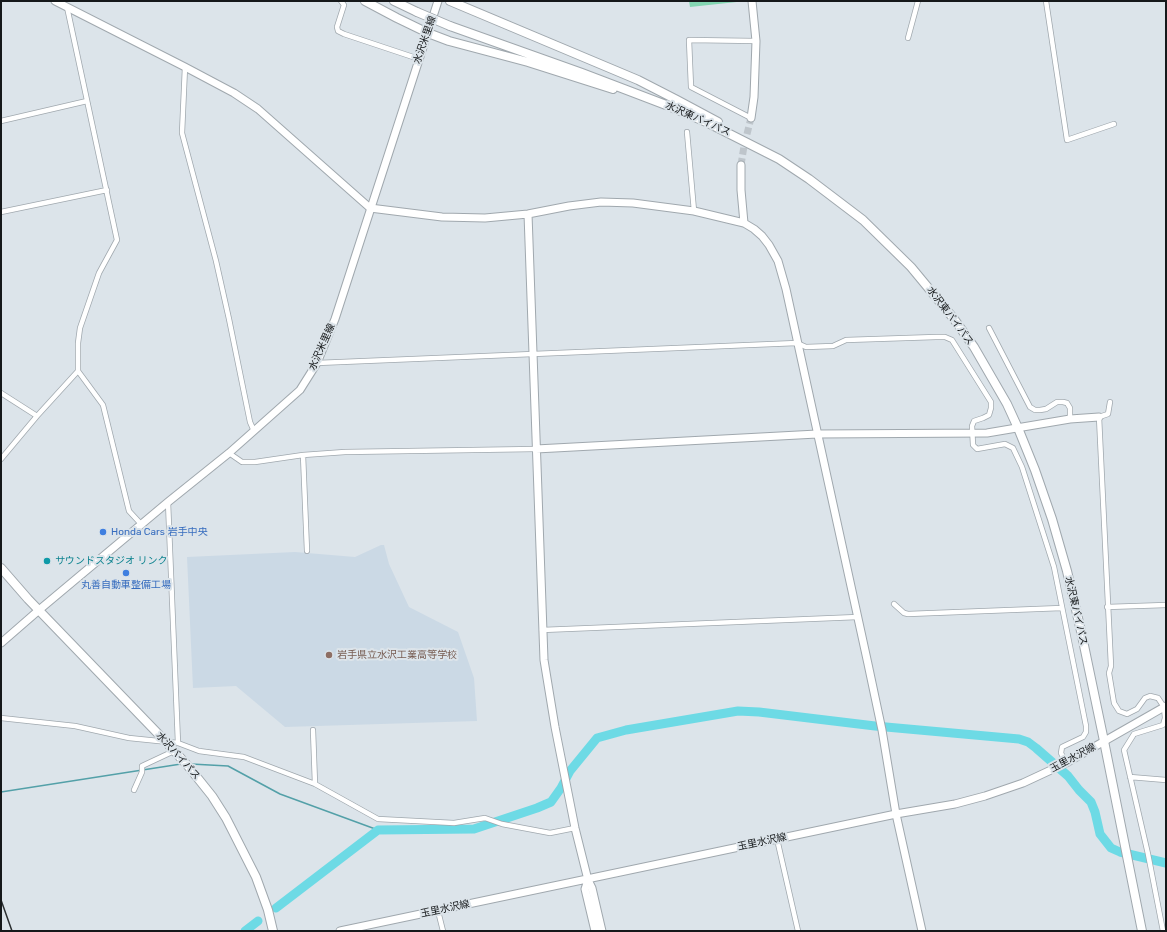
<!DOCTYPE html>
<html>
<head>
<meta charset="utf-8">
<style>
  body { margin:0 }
  #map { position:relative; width:1167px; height:932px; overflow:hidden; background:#dce4ea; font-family:Rubik,sans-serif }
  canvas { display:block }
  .frame { position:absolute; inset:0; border:2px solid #15181a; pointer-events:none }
</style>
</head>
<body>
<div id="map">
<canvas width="1167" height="932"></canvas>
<div class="frame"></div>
</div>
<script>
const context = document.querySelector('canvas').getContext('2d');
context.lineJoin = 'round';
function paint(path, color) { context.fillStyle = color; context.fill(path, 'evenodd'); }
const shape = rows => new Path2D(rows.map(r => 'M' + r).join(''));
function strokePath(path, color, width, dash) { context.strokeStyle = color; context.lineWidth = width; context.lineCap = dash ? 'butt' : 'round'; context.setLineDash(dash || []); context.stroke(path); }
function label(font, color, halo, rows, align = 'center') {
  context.font = font + ' Rubik,"Noto Sans JP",sans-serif'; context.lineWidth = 4; context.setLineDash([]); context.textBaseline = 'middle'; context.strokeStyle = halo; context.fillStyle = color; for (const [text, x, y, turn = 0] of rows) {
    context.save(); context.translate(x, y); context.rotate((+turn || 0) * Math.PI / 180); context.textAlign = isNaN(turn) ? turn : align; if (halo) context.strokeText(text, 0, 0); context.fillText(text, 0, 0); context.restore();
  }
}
paint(shape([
  [381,545,384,545,389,564,409,607,458,632,474,678,477,721,285,727,236,686,193,688,187,557,295,552,355,557]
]), '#cbd9e5');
paint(shape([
  [689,1,746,1,690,7]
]), '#83d6b2');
strokePath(shape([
  [191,764,228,766,280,794,378,830],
  [1,792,181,764]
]), '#53a0a8', 1.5);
strokePath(shape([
  [276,908,378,830,474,829,537,808,551,802,561,788,570,771,597,738,626,730,738,711,759,712,875,726,1019,739,1028,742,1036,748,1068,776,1079,790,1091,802,1095,812,1100,834,1111,848,1120,852,1166,863],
  [245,931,258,921]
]), '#6ddae5', 9);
strokePath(shape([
  [741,165,744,146,751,118]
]), '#bec5cb', 7, [7, 3.5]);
const street = shape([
  [341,1,344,5,337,27,338,31,344,34,419,59],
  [1046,1,1067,140,1114,124],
  [67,7,117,240,99,273,80,328,78,343,78,371,103,405,129,511,141,524],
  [908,38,918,1],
  [185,67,182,133,216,261,229,319,250,422,254,431],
  [751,118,691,87,689,40,756,41],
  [1,121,87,101],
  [687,132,694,211],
  [1,212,107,190],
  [989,328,1030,407,1035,410,1040,410,1046,409,1057,402,1063,402,1067,403,1070,408,1070,419],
  [317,363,797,343,806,347,833,346,846,340,936,337,945,337,952,340,991,402,991,408,989,415,983,418,974,421,972,426,973,445,977,449,1005,444,1013,448,1022,467,1054,567,1086,726,1086,732,1083,737,1062,747,1061,753,1066,763],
  [1,393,37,416],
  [1110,402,1108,414,1099,417,1111,666,1109,673,1114,703,1119,711,1127,714,1137,709,1145,698,1150,696,1158,698,1164,707,1165,718,1163,725,1134,734,1124,750,1148,854,1163,931],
  [229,453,242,462,255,462,303,455,345,452,536,449],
  [303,455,307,551],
  [1,459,37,416,78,371],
  [168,502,178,743],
  [894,604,904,613,908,614,1062,608],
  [1107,607,1166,605],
  [542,630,858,617],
  [1,718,75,726,129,738,178,743,199,751,244,757,315,784,378,819,454,823,485,818,502,824,550,833,575,828],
  [313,730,315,784],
  [1130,777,1166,780],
  [134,790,142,772,142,766,174,751],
  [777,839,798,931],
  [438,911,443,931]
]);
const secondary = shape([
  [55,1,185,67,234,93,258,109,370,208,442,217,485,218,528,214,569,206,601,202,633,203,694,211,744,223,754,229,762,236,769,245,778,261,786,289,868,664,882,730,896,814,922,931],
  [751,118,754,97,756,41,752,1],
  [741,165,741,190,744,223],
  [528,214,544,660,555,727,575,828,588,880,592,888,602,931],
  [536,449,817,434,987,433,1070,419,1099,417],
  [1,643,39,610],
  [588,880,585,889,595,931],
  [340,931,896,814,955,804,985,796,1023,783,1066,763,1166,706]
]);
const primary = shape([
  [39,610,168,502,229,453,300,390,317,363,335,319,438,1]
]);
const highway = shape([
  [365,1,397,18,428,33,449,41,528,62,613,89],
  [394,1,417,12],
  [450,1,638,80,677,100,718,122],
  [450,26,582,73,666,105,706,122,779,159,809,179,863,220,911,267,954,319,974,347,1007,404,1018,428,1035,470,1052,519,1067,571,1081,631,1104,741,1142,931],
  [1,568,28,599,167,743,188,766,212,796,226,818,256,877,268,910,273,931]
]);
strokePath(street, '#a0a8ae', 6);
strokePath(secondary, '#a0a8ae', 9);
strokePath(primary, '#a0a8ae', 9);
strokePath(highway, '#a0a8ae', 10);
strokePath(street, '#fff', 4.5);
strokePath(secondary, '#fff', 7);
strokePath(primary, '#fff', 7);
strokePath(highway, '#fff', 8);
strokePath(shape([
  [1,900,12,931]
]), '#2b2f31', 1.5);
const highwayBridge = shape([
  [417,12,450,26]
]);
strokePath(highwayBridge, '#a0a8ae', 10, []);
strokePath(highwayBridge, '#fff', 8);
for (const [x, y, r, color] of [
  [103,532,4,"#3f7fe0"],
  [47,561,4,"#0f9aa8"],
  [126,573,4,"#3f7fe0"],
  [329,655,4,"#8d6e63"]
]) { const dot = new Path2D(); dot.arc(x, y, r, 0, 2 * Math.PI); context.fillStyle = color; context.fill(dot); strokePath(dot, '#dce4ea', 1.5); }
label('10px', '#15181a', '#dce4ea', [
  ["水沢米里線",425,40,-71],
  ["水沢東バイパス",698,119,24],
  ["水沢東バイパス",950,316,53],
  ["水沢米里線",322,347,-66],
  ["水沢東バイパス",1076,611,77],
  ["水沢バイパス",178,756,48],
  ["玉里水沢線",1073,758,-28],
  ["玉里水沢線",762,842,-12],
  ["玉里水沢線",445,909,-12]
]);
label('10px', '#366cbe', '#dce4ea', [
  ["Honda Cars 岩手中央",111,532],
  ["丸善自動車整備工場",126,585,"center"]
], 'left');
label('10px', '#0d838f', '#dce4ea', [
  ["サウンドスタジオ リンク",55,561]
], 'left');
label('10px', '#785e54', '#dce4ea', [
  ["岩手県立水沢工業高等学校",337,655]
], 'left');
</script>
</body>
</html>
